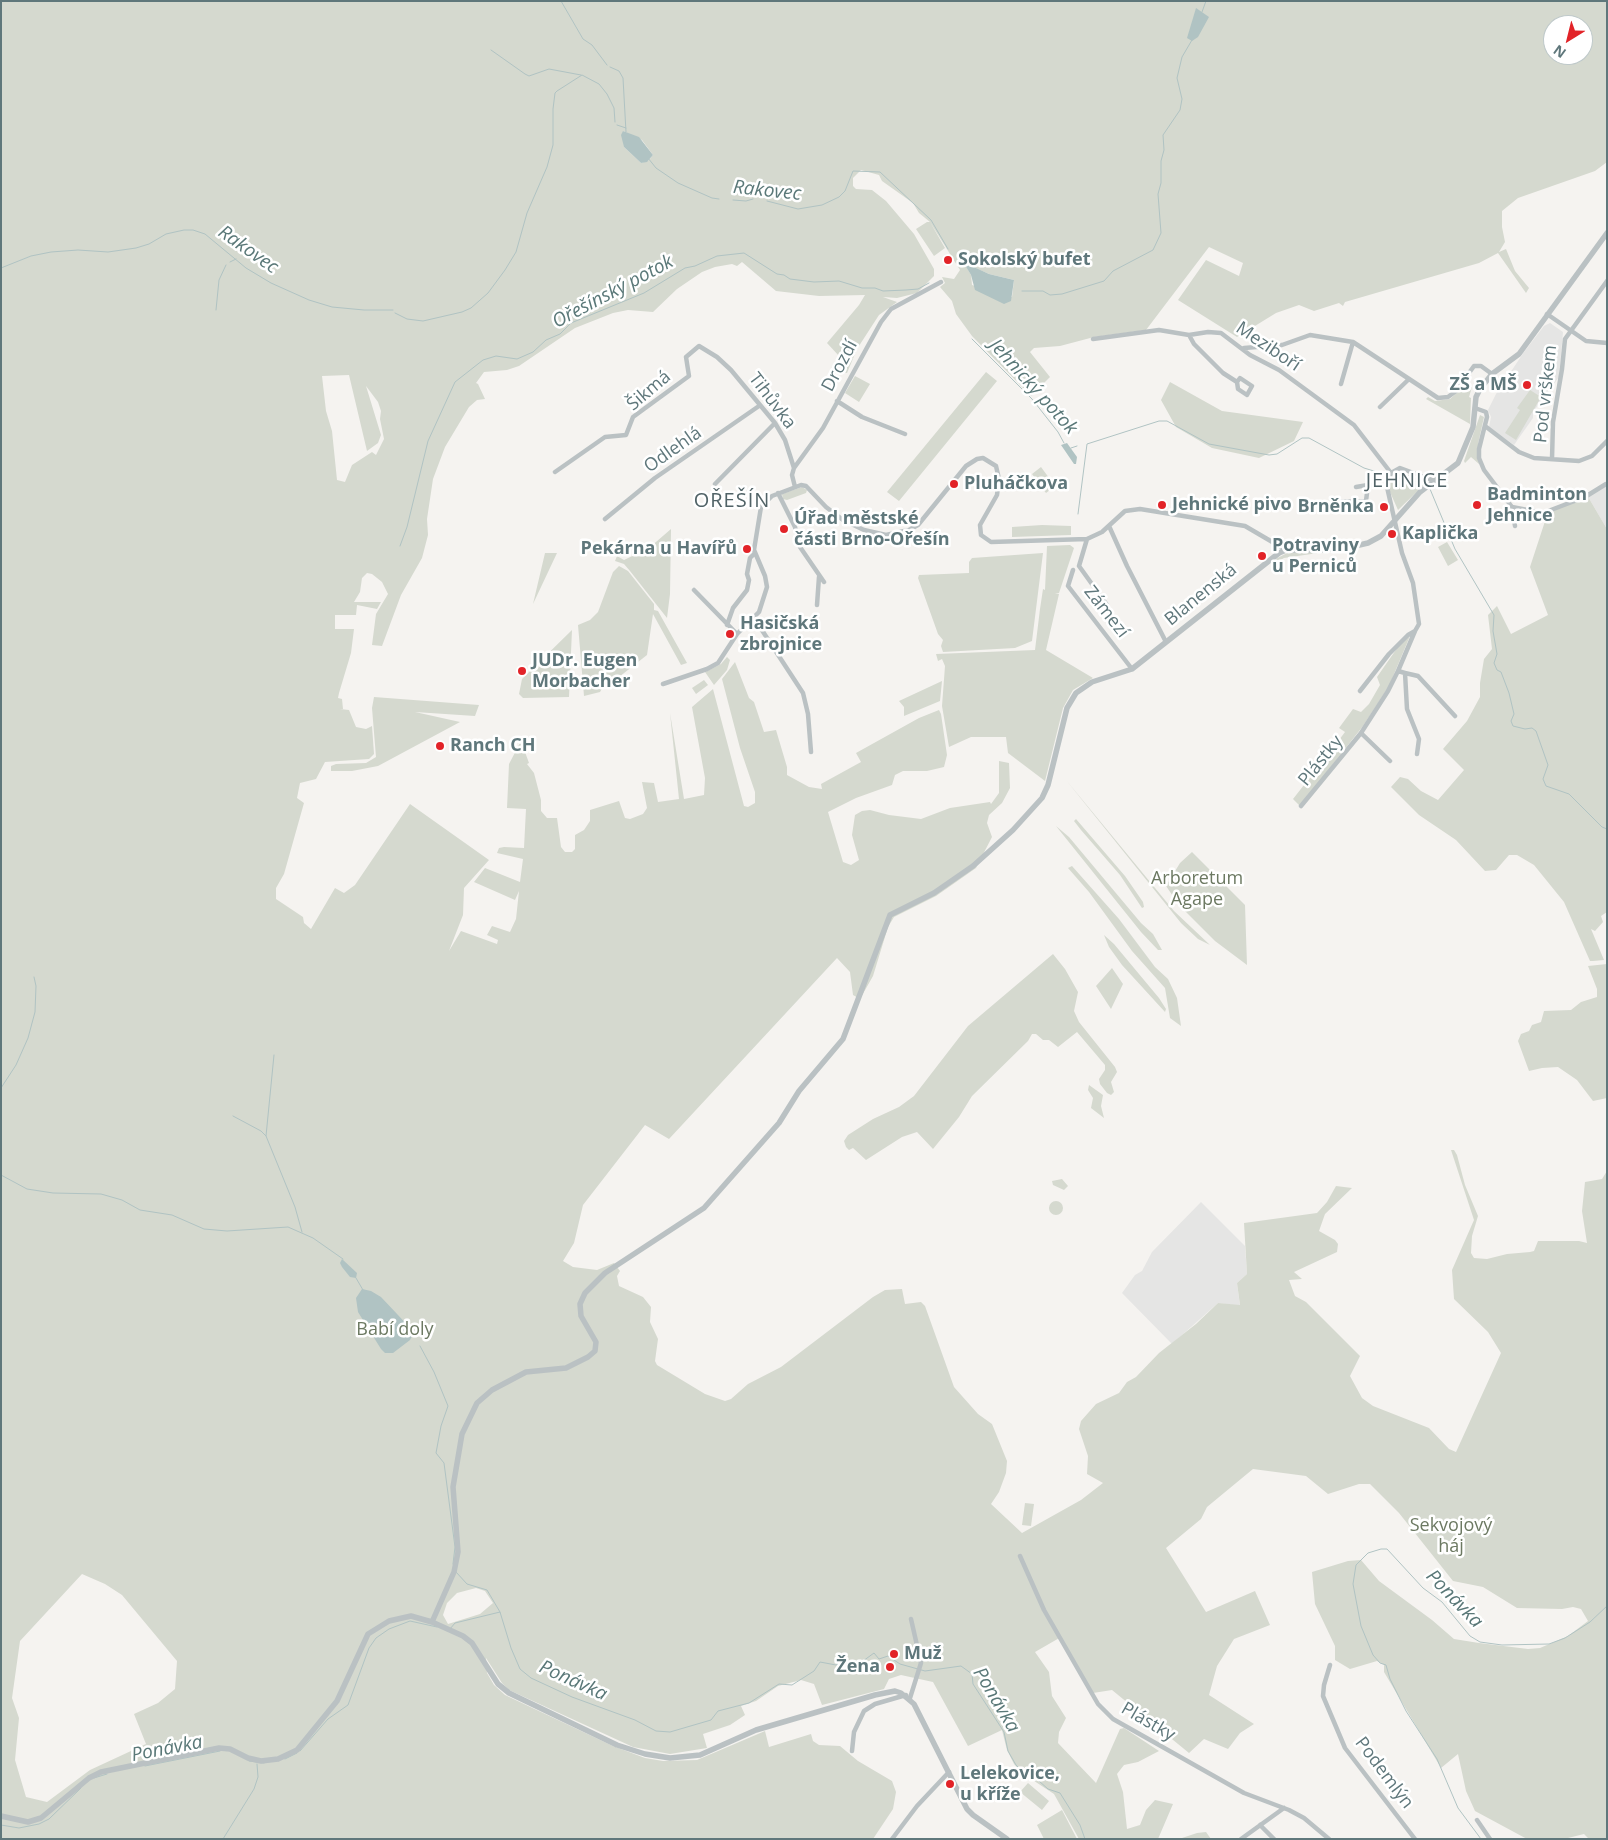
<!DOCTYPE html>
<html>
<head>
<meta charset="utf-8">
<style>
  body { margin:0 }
  #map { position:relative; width:1608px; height:1840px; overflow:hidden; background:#f5f3f0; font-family:"Open Sans",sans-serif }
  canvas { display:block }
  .frame { position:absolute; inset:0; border:2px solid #5f777b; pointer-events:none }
  .north { position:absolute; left:1543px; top:15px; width:50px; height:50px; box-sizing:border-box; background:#fff; border:1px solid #bfc9ca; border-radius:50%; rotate:216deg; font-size:14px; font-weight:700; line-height:20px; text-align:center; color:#5f777b }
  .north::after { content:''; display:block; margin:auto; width:18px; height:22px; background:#e22328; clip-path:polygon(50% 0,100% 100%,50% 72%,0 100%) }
</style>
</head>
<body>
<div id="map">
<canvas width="1608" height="1840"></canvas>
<div class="frame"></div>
<div class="north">N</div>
</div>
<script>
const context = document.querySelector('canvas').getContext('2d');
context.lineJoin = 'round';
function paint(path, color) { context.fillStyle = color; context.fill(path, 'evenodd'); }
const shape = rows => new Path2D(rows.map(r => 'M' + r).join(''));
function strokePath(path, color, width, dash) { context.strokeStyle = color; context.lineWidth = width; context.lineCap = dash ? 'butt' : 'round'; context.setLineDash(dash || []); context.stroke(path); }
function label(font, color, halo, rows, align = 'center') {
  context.font = font + ' "Open Sans",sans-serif'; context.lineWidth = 5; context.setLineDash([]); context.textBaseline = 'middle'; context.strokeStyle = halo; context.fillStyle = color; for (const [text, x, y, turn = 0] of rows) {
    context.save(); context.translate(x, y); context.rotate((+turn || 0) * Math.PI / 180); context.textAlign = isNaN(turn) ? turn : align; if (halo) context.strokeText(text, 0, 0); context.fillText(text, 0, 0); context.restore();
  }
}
paint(shape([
  [1550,323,1563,332,1559,377,1533,412,1533,418,1514,445,1489,427,1491,417,1488,410,1496,394,1524,352,1544,326],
  [1607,481,1607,529,1587,495],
  [1201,1202,1245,1246,1247,1274,1237,1283,1240,1306,1218,1303,1172,1344,1122,1293,1135,1275,1142,1271,1152,1252]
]), '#e5e5e4');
paint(shape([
  [1,1,1607,1,1607,162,1595,171,1518,198,1502,211,1502,227,1505,242,1499,252,1506,249,1515,271,1529,288,1526,293,1498,253,1479,263,1345,302,1343,306,1339,303,1314,311,1299,305,1276,313,1237,337,1178,300,1206,260,1239,276,1243,263,1209,247,1146,330,1094,337,1060,346,1034,348,1030,352,1050,377,1031,396,972,336,956,314,952,301,940,287,945,283,942,277,954,279,960,270,930,222,919,213,913,203,882,181,879,175,861,170,853,178,853,186,856,189,872,190,886,201,914,234,934,269,934,276,917,293,897,298,883,297,897,302,879,315,857,349,847,373,842,372,839,356,827,343,859,305,865,295,819,296,776,291,742,262,737,266,732,264,715,267,702,272,677,289,653,312,628,310,613,313,575,328,519,366,507,370,484,372,476,383,478,384,485,399,477,400,469,407,445,447,433,479,427,519,428,535,422,558,401,595,382,646,372,645,376,614,388,594,382,582,372,574,367,573,362,578,360,592,354,602,381,602,377,609,357,605,356,615,335,615,335,629,354,629,351,653,339,693,338,698,342,699,343,709,340,709,349,710,356,727,366,729,372,726,374,754,369,759,325,762,316,779,300,783,297,798,304,803,284,874,276,888,276,899,303,917,304,923,311,929,335,888,344,893,355,885,410,804,489,860,464,888,463,915,449,951,461,931,497,944,498,940,487,935,492,926,510,932,516,919,519,891,515,900,474,882,485,868,520,882,523,859,497,853,499,848,504,847,524,848,526,809,507,808,509,764,521,741,529,763,527,764,534,773,541,800,541,811,547,818,557,818,561,847,565,852,572,852,575,849,575,835,584,830,590,821,590,810,619,801,625,818,630,819,643,814,647,808,642,782,654,783,658,802,679,799,670,713,684,799,704,795,705,778,692,707,713,689,744,806,748,807,755,803,755,792,740,748,722,679,735,662,749,698,754,702,764,732,776,730,787,767,787,775,809,787,822,789,821,784,861,762,856,753,919,718,939,710,941,714,947,755,944,767,927,771,903,771,895,775,892,785,856,798,828,812,843,862,851,865,859,860,852,835,855,815,862,811,870,810,889,815,921,819,950,808,990,802,991,804,999,793,999,761,1009,763,1010,788,1002,803,989,815,987,823,992,837,976,868,936,896,894,917,888,927,873,976,860,999,853,995,850,972,837,958,669,1139,645,1125,583,1205,574,1243,563,1261,573,1267,597,1270,614,1263,620,1271,617,1276,619,1286,643,1297,651,1307,650,1322,658,1339,655,1361,657,1365,705,1394,725,1401,731,1399,748,1384,781,1367,873,1297,885,1290,902,1289,905,1304,921,1302,925,1306,954,1387,978,1414,992,1424,1007,1461,1006,1473,999,1492,991,1504,1022,1533,1081,1500,1103,1483,1087,1474,1088,1456,1079,1429,1081,1421,1096,1404,1119,1393,1127,1382,1136,1377,1159,1353,1196,1324,1218,1303,1240,1305,1237,1283,1247,1274,1244,1223,1317,1213,1327,1202,1336,1186,1352,1188,1325,1214,1319,1231,1335,1240,1338,1244,1337,1252,1294,1272,1302,1279,1289,1280,1295,1296,1306,1302,1360,1356,1350,1376,1362,1398,1373,1406,1429,1428,1449,1449,1456,1452,1501,1353,1488,1332,1454,1299,1452,1270,1474,1220,1451,1150,1454,1150,1457,1155,1465,1185,1478,1216,1472,1236,1471,1253,1474,1258,1487,1259,1507,1254,1530,1252,1534,1251,1538,1241,1579,1241,1587,1243,1582,1211,1585,1182,1602,1179,1607,1171,1607,1839,1589,1839,1584,1834,1564,1839,1527,1839,1475,1811,1466,1791,1458,1754,1441,1768,1384,1672,1384,1665,1377,1661,1350,1669,1335,1660,1335,1646,1315,1604,1312,1572,1348,1561,1361,1560,1379,1581,1432,1620,1454,1639,1479,1643,1528,1649,1540,1648,1568,1636,1588,1621,1581,1609,1573,1607,1562,1609,1517,1608,1483,1587,1453,1581,1399,1513,1370,1484,1359,1484,1328,1494,1306,1476,1253,1469,1207,1507,1201,1519,1166,1548,1206,1612,1255,1591,1270,1625,1234,1639,1217,1666,1209,1695,1254,1724,1240,1733,1228,1749,1204,1739,1189,1753,1112,1690,1093,1693,1061,1637,1035,1652,1049,1672,1052,1696,1066,1718,1059,1732,1058,1743,1096,1783,1120,1729,1124,1728,1159,1751,1138,1762,1124,1765,1117,1774,1123,1792,1127,1829,1140,1825,1146,1810,1155,1800,1173,1804,1158,1839,1079,1839,1054,1794,1022,1773,1014,1764,1007,1750,1002,1730,968,1746,933,1682,901,1675,889,1679,884,1689,822,1705,814,1684,801,1680,778,1686,756,1701,741,1706,745,1715,730,1725,703,1734,707,1748,670,1754,633,1747,509,1690,502,1683,486,1658,487,1673,494,1685,505,1695,613,1746,645,1758,663,1761,697,1760,765,1731,769,1747,811,1734,813,1741,819,1745,840,1746,858,1761,892,1781,896,1792,893,1809,873,1839,1,1839],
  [1553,25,1583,25,1583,55,1553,55],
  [623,131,642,140,653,155,649,160,641,163,624,147],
  [964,263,989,274,1014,280,1012,297,972,285,971,275],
  [349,375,367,451,378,443,381,435,366,386,378,402,381,411,380,419,384,439,376,455,372,452,352,465,345,482,337,480,332,431,326,411,322,376],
  [82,1574,105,1584,122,1595,177,1661,175,1689,158,1703,134,1714,146,1744,90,1770,47,1802,26,1797,15,1760,19,1718,12,1698,20,1641],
  [476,1588,485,1591,493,1603,480,1614,448,1624,443,1615,447,1603,457,1593],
  [927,222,930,222,945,248,934,256,916,229],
  [986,372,997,381,899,501,887,492],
  [855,376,870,384,859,402,845,393],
  [1170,382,1222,411,1303,422,1294,441,1259,458,1212,448,1176,427,1161,400],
  [1472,387,1469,397,1471,398,1470,424,1426,399,1428,397,1435,401,1450,399,1461,389],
  [1530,390,1541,397,1516,440,1505,433,1520,410,1517,408],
  [1480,415,1484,417,1478,444,1479,464,1471,457,1465,463,1464,461],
  [1041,467,1055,486,1046,493,1032,474],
  [1403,473,1427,482,1398,510,1390,492,1389,485,1392,476],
  [802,487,807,490,806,493,787,500,783,499,782,494],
  [1587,495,1607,529,1607,912,1601,916,1603,922,1595,931,1591,929,1604,960,1593,961,1590,961,1564,902,1534,865,1517,855,1509,855,1496,870,1485,871,1456,840,1419,815,1391,787,1400,777,1408,779,1421,791,1438,800,1464,770,1443,749,1467,721,1480,697,1480,683,1484,659,1492,649,1488,615,1497,606,1511,634,1548,615,1530,567,1549,509],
  [1042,525,1071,526,1071,535,1012,537,1012,527],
  [671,529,670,594,667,618,630,571,624,564,615,561,617,556,624,560,649,548],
  [1447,542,1458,560,1448,566,1438,547],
  [1070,545,1074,548,1059,593,1055,593,1059,594,1046,650,1093,678,1073,690,1063,708,1045,781,1008,753,1006,737,971,737,949,747,942,706,945,666,942,659,938,661,936,654,1035,650,1040,609,1043,589,1045,590,1047,546],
  [1289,552,1318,553,1284,558,1272,565,1270,562],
  [545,553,557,553,533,604],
  [1043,553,1032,641,1015,648,943,652,941,646,943,640,938,634,918,578,919,575,969,573,969,562,972,558],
  [619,566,628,571,654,604,654,610,658,611,687,663,681,665,653,614,647,655,619,677,604,685,600,692,584,696,578,625,590,620,598,612,613,572],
  [572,630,569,697,523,698,519,694,522,679],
  [1410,636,1389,686,1363,726,1300,806,1293,799,1311,776,1307,772,1322,752,1327,756,1345,732,1339,728,1353,709,1361,712,1369,704,1380,685,1377,677,1400,644],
  [727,657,730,660,727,670,714,685,705,672,721,664],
  [704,680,708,685,696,694,692,688],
  [942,681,940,701,904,716,904,707,899,701],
  [374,697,479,705,475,716,415,712,460,722,378,766,352,771,331,771,331,766,336,764,366,763,376,757,372,708],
  [1066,780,1174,911,1210,945,1198,939,1181,923],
  [1076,819,1125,876,1143,902,1144,907,1142,908,1120,875,1081,830,1074,821],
  [1056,826,1069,837,1141,923,1153,934,1162,950,1158,950,1141,932],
  [1192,852,1245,905,1247,965,1215,941,1179,905,1166,886,1180,863],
  [1072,866,1119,919,1155,967,1168,979,1177,998,1181,1026,1170,1018,1165,988,1132,951,1089,892,1068,868],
  [1104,935,1114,944,1159,998,1166,1009,1165,1012,1122,965,1109,947],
  [1053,954,1065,969,1078,992,1074,1011,1079,1022,1115,1067,1117,1072,1111,1082,1114,1092,1111,1095,1107,1093,1100,1084,1099,1079,1105,1070,1105,1065,1077,1032,1058,1047,1049,1040,1043,1040,1036,1034,1032,1034,1028,1041,972,1096,959,1117,933,1149,917,1132,902,1137,866,1160,853,1148,849,1150,846,1147,844,1141,848,1135,873,1119,899,1107,914,1096,968,1026],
  [1607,964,1607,1098,1593,1101,1577,1080,1558,1067,1542,1068,1529,1071,1518,1041,1521,1034,1529,1031,1532,1025,1541,1022,1544,1011,1571,1010,1581,1002,1597,997,1597,989,1588,966],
  [1112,968,1123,984,1111,1009,1096,986],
  [1089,1085,1103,1095,1101,1106,1104,1118,1091,1108,1093,1098,1088,1090],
  [1062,1179,1068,1186,1064,1190,1053,1185,1052,1181],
  '1049 1208a7 7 0 1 1 14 0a7 7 0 1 1-14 0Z',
  [1025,1503,1034,1504,1031,1526,1022,1525],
  [1028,1783,1049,1801,1042,1810,1020,1792],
  [1062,1810,1077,1839,1044,1839,1037,1825],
  [1206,1832,1211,1839,1179,1839,1197,1833]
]), '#d5d9cf');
paint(shape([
  [1196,8,1209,17,1198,37,1192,41,1187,38],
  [623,131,639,137,653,155,647,162,641,163,624,147,621,135],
  [963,262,989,274,1014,280,1011,301,1004,304,975,290,971,275],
  [1067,443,1077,457,1076,464,1074,464,1061,445],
  [342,1259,357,1273,356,1278,350,1277,342,1267,340,1263],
  [362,1289,371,1291,381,1297,414,1332,410,1340,393,1353,385,1353,381,1349,358,1312,356,1298]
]), '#b0c3c3');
strokePath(shape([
  [561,1,583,39,592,45,607,65],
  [1202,12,1206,1],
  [491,50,525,74,529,76,549,69,581,75],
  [610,67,619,71,623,78,626,132],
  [617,125,626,128],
  [648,158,656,168,678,183,712,198,719,199],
  [733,200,746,201,753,199],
  [767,201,798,209,822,205,839,197,845,191,853,171,880,172,931,220,948,249],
  [230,262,236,259],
  [1,268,31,256,51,252,78,250,108,252,136,248,149,244,166,234,184,230,193,230,205,234,246,268,271,283,309,300,332,307,364,310,393,310],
  [1022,291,1043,291,1050,295,1062,294,1104,281,1113,271,1153,250,1161,233,1158,194,1161,183,1161,161,1164,150,1163,135,1180,110,1182,99,1177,78,1182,57,1192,40],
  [216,310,219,280,226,265],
  [395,313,407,319,423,321,462,312,471,308,488,293,505,270,516,252,527,213,547,167,553,145,553,109,555,93,557,91,582,75,599,84,607,94,614,108,615,122],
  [972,339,1032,399,1058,432,1064,443],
  [1071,448,1077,446],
  [1393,477,1424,483],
  [1430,489,1455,549,1494,615,1493,631,1497,654,1494,663,1497,670,1501,672,1509,693,1514,714,1511,721,1513,726,1525,729,1532,728,1536,731,1548,765,1543,779,1546,786,1569,794,1602,827,1607,829],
  [1078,514,1087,444,1159,421,1167,421,1209,444,1269,455,1277,454,1302,438,1309,438,1364,468,1387,475],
  [400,546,407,527,428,441,455,382,483,360,496,356,517,359,533,352,546,340,560,334,571,323,644,293,685,268,695,266,717,256,744,253,777,274,784,275,790,279,814,282,839,281,862,288,875,288,883,291,906,290,918,289,929,283],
  [274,1055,266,1136,295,1207,302,1232],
  [1,1088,16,1065,28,1038,35,1012,36,986,34,977],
  [233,1116,261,1131,266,1136],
  [1,1175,27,1189,53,1193,101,1194,122,1200,140,1210,172,1215,204,1229,227,1231,288,1227,313,1238,343,1259],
  [356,1278,363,1290],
  [420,1346,434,1372,448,1406,441,1426,436,1453,444,1463,455,1547,453,1564],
  [456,1572,467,1584,487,1590,500,1612],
  [450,1629,455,1623,500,1612,511,1648,520,1669,531,1678,572,1697,635,1720,656,1731,670,1732,711,1720,718,1711,749,1703,779,1684,792,1685,814,1671,820,1662,836,1665,849,1661,856,1663,863,1661,874,1653,879,1659,888,1656,900,1664,925,1671,961,1666,972,1674,973,1684,1004,1732,1008,1751,1016,1765,1022,1771,1030,1773,1048,1789,1060,1793,1080,1825,1085,1839],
  [300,1751,328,1719,348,1705,369,1648,376,1638,389,1629,410,1621,437,1627],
  [285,1759,297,1753],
  [249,1761,264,1763],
  [145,1766,220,1751],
  [94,1778,107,1774],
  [1,1825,19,1828,39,1824,49,1819,81,1788],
  [223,1839,254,1789,258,1777,257,1764],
  [1481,1839,1458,1808,1437,1759,1406,1711,1390,1679,1386,1665,1380,1663,1373,1655,1361,1626,1353,1584,1356,1565,1368,1553,1381,1549,1387,1549,1423,1588,1442,1602,1470,1636,1480,1642,1502,1645,1549,1644,1565,1638,1590,1622,1607,1606]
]), '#b0c3c3', 1);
strokePath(shape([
  [1547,314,1586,341,1607,343],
  [1189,335,1194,344,1223,373,1237,382,1238,389,1247,395,1252,386,1240,378,1237,382],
  [1093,339,1159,330,1189,335,1208,332,1221,333,1250,355,1279,370,1354,425,1391,473],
  [1244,348,1282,345,1310,335,1353,342,1438,398,1448,397,1456,391,1474,366,1481,366,1492,374],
  [1341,384,1353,342],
  [837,401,862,417,905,434],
  [1380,407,1408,380],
  [1475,408,1486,412,1487,417,1479,449,1479,458,1484,470,1512,507,1515,526],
  [1485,426,1519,452,1534,458,1579,461,1592,456,1607,441],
  [1552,459,1553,422,1562,369,1565,339,1607,281],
  [555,472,605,437,626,435,633,417,689,376,686,357,699,346,717,357,731,370,775,423,785,440,794,468],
  [715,484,775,423],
  [795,487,792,475,794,468,823,428,881,322,891,309,941,282],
  [1356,487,1368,485,1387,487],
  [778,493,795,527,800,547,824,582],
  [1337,502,1366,501,1368,485],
  [1512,507,1543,513,1585,497,1606,484],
  [605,519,655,478,759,406],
  [1109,526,1127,566,1166,642],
  [1087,539,1079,566,1107,605],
  [1073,570,1068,586,1132,669],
  [694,590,737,634],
  [817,605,819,577],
  [754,618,803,693,808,714,811,752],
  [727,625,733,608,747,590,749,580,747,574,750,558,755,553],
  [1398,671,1415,631],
  [1405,673,1418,676,1455,716],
  [663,684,707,669,718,663,737,634,759,612,767,587,765,576,754,550,761,507,772,496,801,485,806,486,826,507,843,520,864,530,886,535,909,530,918,525,966,466,977,459,983,458,996,466,999,479,997,495,980,525,981,535,991,542,1087,539,1102,532,1125,511,1140,509,1245,526,1286,550],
  [1360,691,1389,654,1408,635,1415,631,1419,624,1413,583,1402,553,1387,487,1388,482,1391,473,1400,468,1435,481],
  [1361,733,1390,761],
  [1301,806,1361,733,1388,691,1398,671,1405,673,1407,709,1419,739,1417,754],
  [1020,1556,1044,1610,1098,1704,1113,1719,1244,1793,1289,1810,1304,1818,1329,1839],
  [1330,1665,1324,1685,1323,1696,1345,1748,1415,1839],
  [910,1698,921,1663,911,1619],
  [852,1751,854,1732,864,1711,875,1704,906,1695],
  [1477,1820,1490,1839],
  [1260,1825,1274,1839],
  [892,1839,917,1806,949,1772],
  [1241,1839,1284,1808]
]), '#bac1c3', 4.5);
strokePath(shape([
  [432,1622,454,1572,458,1552,453,1487,462,1434,477,1403,492,1390,526,1372,566,1368,588,1357,595,1351,596,1342,581,1316,580,1304,585,1293,605,1273,704,1208,779,1123,799,1091,843,1039,890,915,934,893,973,866,1013,830,1042,798,1048,785,1067,708,1076,693,1092,682,1132,669,1279,553,1286,550,1321,550,1355,546,1368,543,1381,536,1420,492,1458,463,1473,427,1476,397,1480,389,1492,374,1519,354,1607,233],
  [1,1816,28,1822,41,1818,89,1778,101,1772,219,1748,230,1749,248,1758,261,1761,278,1759,297,1750,337,1701,368,1634,389,1621,411,1616,432,1622,463,1636,472,1643,498,1684,509,1693,617,1745,645,1754,670,1758,700,1755,756,1730,875,1695,895,1691,901,1693,914,1704,967,1809,973,1815,1007,1839]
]), '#bac1c3', 5.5);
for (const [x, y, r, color] of [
  [948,260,5,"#e22328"],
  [1527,385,5,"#e22328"],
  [954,484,5,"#e22328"],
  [1162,505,5,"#e22328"],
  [1477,505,5,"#e22328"],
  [1384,507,5,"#e22328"],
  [784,529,5,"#e22328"],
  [1392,534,5,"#e22328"],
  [747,549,5,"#e22328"],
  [1262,556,5,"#e22328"],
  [730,634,5,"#e22328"],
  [522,671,5,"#e22328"],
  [440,746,5,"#e22328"],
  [894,1654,5,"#e22328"],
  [890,1667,5,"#e22328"],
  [950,1784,5,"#e22328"]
]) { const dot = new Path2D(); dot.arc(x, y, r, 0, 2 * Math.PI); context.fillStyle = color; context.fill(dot); strokePath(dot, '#fff', 2); }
label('bold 18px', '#5f777b', '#fff', [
  ["Sokolský bufet",958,260],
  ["ZŠ a MŠ",1517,385,"right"],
  ["Pluháčkova",964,484],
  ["Badminton",1487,495],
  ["Jehnice",1487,516],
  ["Jehnické pivo",1172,505],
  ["Brněnka",1374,507,"right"],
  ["Úřad městské",794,519],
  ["části Brno-Ořešín",794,540],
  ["Kaplička",1402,534],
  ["Potraviny",1272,546],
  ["u Perniců",1272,567],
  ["Pekárna u Havířů",737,549,"right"],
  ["Hasičská",740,624],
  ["zbrojnice",740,645],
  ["JUDr. Eugen",532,661],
  ["Morbacher",532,682],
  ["Ranch CH",450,746],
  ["Muž",904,1654],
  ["Žena",880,1667,"right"],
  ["Lelekovice,",960,1774],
  ["u kříže",960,1795]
], 'left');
label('18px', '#5f777b', '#fff', [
  ["Meziboří",1268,347,34],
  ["Drozdí",840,366,-62],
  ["Šikmá",649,391,-40],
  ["Pod vrškem",1546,394,-84],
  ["Tihůvka",772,401,53],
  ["Odlehlá",673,450,-35],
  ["Blanenská",1201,595,-39],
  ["Zámezí",1106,612,52],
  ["Plástky",1321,761,-51],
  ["Plástky",1148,1722,30],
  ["Podemlýn",1384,1773,53]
]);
label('18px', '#6c7962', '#fff', [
  ["Arboretum",1197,879],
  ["Agape",1197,900],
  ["Babí doly",395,1330],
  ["Sekvojový",1451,1526],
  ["háj",1451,1547]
]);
label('italic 19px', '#5a7878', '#fff', [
  ["Rakovec",767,191,6],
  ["Rakovec",248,250,35],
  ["Ořešínský potok",613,292,-28],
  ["Jehnický potok",1033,387,48],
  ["Ponávka",1454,1599,46],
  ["Ponávka",573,1681,24],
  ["Ponávka",996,1700,59],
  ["Ponávka",167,1749,-11]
]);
context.letterSpacing = '1px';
label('20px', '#516367', '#fff', [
  ["JEHNICE",1407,481],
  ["OŘEŠÍN",732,501]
]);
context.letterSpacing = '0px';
</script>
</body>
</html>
